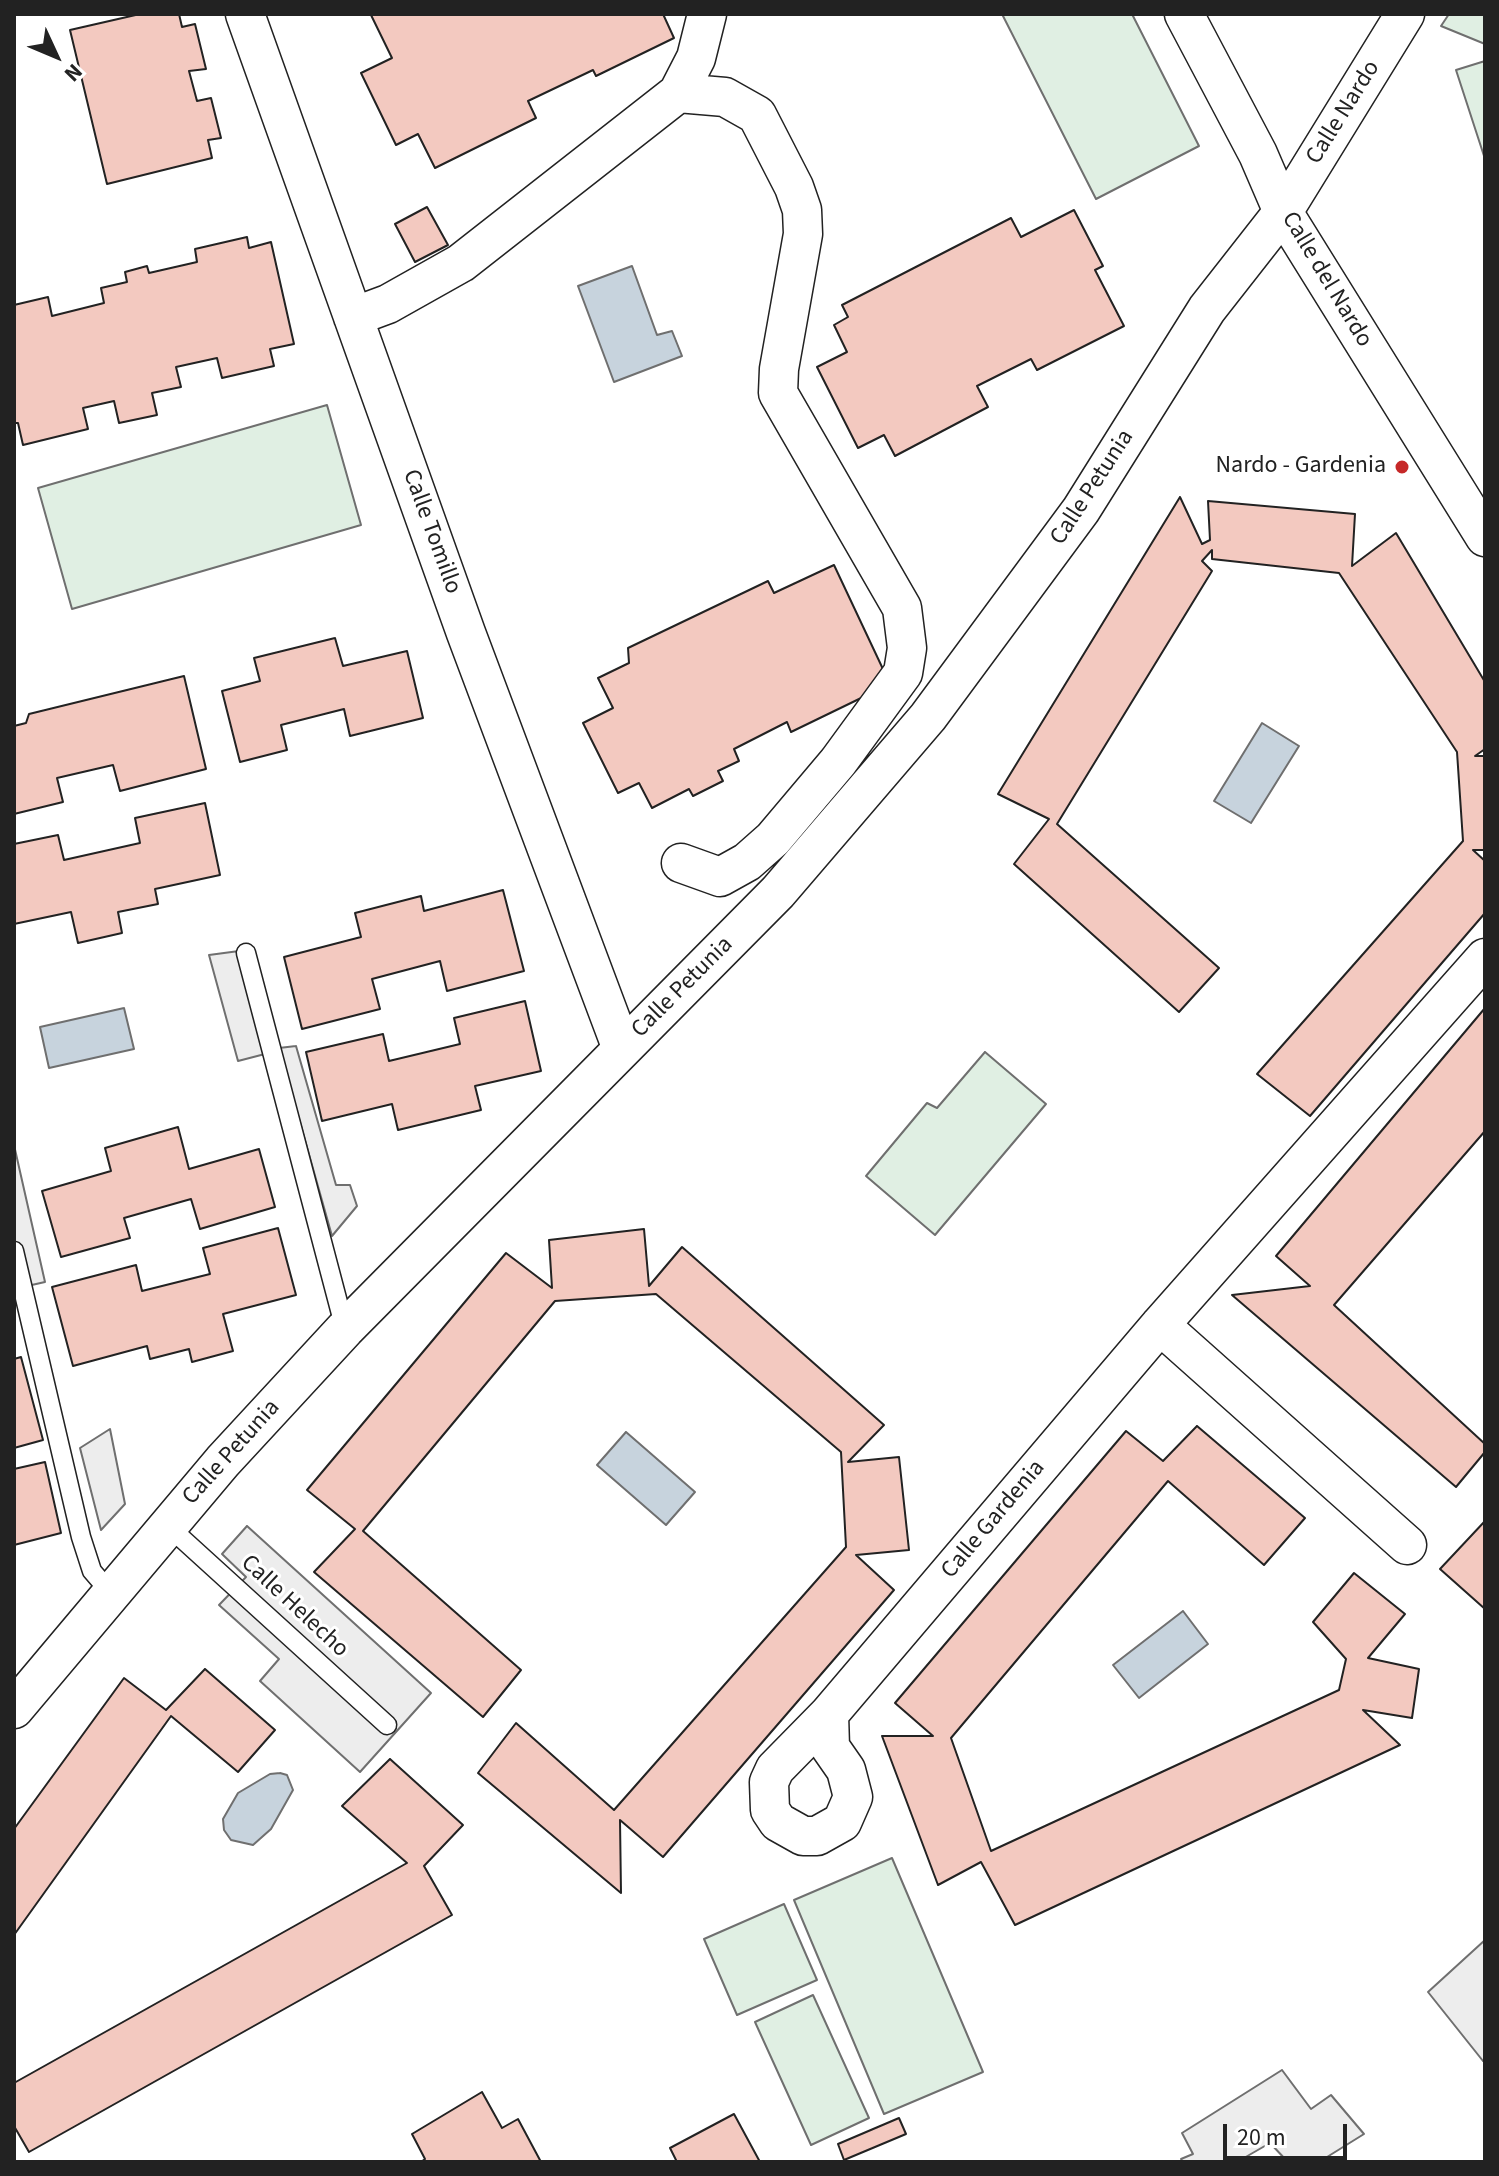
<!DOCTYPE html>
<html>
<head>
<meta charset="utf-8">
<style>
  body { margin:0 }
  #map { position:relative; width:1499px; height:2176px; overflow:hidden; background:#fff; font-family:"Source Sans 3",sans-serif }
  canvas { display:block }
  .frame { position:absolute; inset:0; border:16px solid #222; pointer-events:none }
  .north { position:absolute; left:16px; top:16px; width:80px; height:80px; -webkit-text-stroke:6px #fff; paint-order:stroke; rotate:134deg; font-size:22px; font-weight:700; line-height:32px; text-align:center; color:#222 }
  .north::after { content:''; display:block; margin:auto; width:28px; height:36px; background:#222; clip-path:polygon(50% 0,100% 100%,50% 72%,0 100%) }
  .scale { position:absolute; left:1223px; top:2124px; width:124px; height:36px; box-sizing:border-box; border:4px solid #222; border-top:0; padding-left:10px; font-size:24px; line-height:28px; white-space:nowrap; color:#222; -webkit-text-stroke:6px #fff; paint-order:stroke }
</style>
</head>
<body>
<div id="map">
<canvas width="1499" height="2176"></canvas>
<div class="frame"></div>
<div class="north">N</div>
<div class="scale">20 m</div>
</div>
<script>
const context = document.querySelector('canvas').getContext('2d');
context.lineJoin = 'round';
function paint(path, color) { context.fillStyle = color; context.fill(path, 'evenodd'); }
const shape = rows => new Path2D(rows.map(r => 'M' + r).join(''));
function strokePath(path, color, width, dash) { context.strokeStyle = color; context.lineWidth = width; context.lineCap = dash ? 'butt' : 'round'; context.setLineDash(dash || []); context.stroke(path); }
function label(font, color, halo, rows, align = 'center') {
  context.font = font + ' "Source Sans 3",sans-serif'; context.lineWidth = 6; context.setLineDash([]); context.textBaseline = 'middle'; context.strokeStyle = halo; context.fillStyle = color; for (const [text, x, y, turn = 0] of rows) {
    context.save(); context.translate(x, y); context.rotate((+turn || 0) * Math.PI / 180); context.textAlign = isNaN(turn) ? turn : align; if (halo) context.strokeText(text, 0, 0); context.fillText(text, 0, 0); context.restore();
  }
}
const green = shape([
  [1002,14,1132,14,1199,146,1096,199,1002,14],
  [1449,14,1485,14,1485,44,1441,26,1449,14],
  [1485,61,1485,159,1456,70,1485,61],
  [327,405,361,525,72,609,38,488,327,405],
  [985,1052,1046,1104,935,1235,866,1176,927,1103,937,1108,985,1052],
  [892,1858,983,2072,884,2114,794,1900,892,1858],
  [784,1904,817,1980,737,2015,704,1939,784,1904],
  [813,1995,869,2118,811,2145,755,2022,813,1995]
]);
paint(green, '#e0efe3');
strokePath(green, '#6f6f6f', 2);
const parking = shape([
  [239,951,265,1054,238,1061,209,955,239,951],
  [296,1046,336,1185,350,1185,357,1206,332,1236,279,1048,296,1046],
  [14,1145,45,1282,14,1289,14,1145],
  [110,1429,125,1504,101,1530,80,1448,110,1429],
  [247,1526,431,1693,360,1772,260,1681,279,1659,219,1605,246,1577,222,1554,247,1526],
  [1485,1940,1485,2059,1483,2061,1428,1992,1485,1940],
  [1282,2070,1311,2109,1331,2095,1364,2134,1319,2162,1287,2161,1270,2143,1237,2162,1183,2162,1181,2159,1193,2154,1182,2133,1282,2070]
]);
paint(parking, '#ededed');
strokePath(parking, '#6f6f6f', 2);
const water = shape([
  [632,266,657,335,672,331,682,356,614,382,578,286,632,266],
  [1262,723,1299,746,1251,823,1214,801,1262,723],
  [124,1008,134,1049,49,1068,40,1027,124,1008],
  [626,1432,695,1492,666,1525,597,1465,626,1432],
  [1183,1611,1208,1644,1139,1698,1113,1665,1183,1611],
  [280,1773,287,1775,293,1790,271,1829,253,1845,231,1840,224,1830,223,1819,238,1793,270,1774,280,1773]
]);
paint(water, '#c7d3dd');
strokePath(water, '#6f6f6f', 2);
const building = shape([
  [140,14,179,14,182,27,195,24,206,69,189,71,197,101,211,98,221,138,208,140,212,158,107,184,70,30,140,14],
  [374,14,663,14,674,38,596,76,593,70,528,101,536,118,435,168,418,134,396,145,361,73,392,58,371,15,374,14],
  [427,207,448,245,415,262,395,224,427,207],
  [1074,210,1103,266,1095,270,1124,326,1037,370,1031,359,977,386,988,407,895,456,884,435,858,448,817,367,847,352,834,325,848,317,842,305,1011,218,1021,237,1074,210],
  [247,237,249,248,271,242,294,344,270,349,274,366,222,378,217,358,176,367,181,387,152,393,157,415,119,423,114,401,83,408,88,429,23,445,18,423,14,423,14,305,48,297,52,316,104,303,101,288,127,282,125,272,147,266,149,273,197,262,195,249,247,237],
  [1180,497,1202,544,1210,540,1208,501,1355,514,1352,566,1396,533,1485,682,1485,749,1475,756,1485,756,1485,850,1473,850,1485,861,1485,913,1310,1116,1257,1074,1463,841,1457,752,1339,573,1212,559,1212,550,1202,561,1212,571,1057,824,1219,968,1179,1012,1014,864,1049,819,998,794,1180,497],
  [834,565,890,684,791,732,787,722,734,749,739,761,718,771,723,781,693,796,689,789,652,808,639,783,618,793,583,723,613,708,598,678,629,663,628,648,768,581,774,593,834,565],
  [335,638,343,666,407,651,423,718,350,736,344,709,281,725,287,750,240,762,222,691,260,681,254,658,335,638],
  [184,676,206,769,120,791,113,765,57,778,63,802,14,814,14,726,26,723,29,714,184,676],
  [205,803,220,875,155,889,158,904,118,912,122,933,78,943,71,912,14,924,14,844,58,835,64,860,140,843,135,818,205,803],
  [503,890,524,971,447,991,440,961,372,979,380,1009,302,1029,284,957,361,937,355,913,421,896,424,911,503,890],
  [525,1001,541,1071,475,1086,481,1110,398,1130,392,1104,322,1121,306,1052,383,1034,389,1061,460,1044,454,1018,525,1001],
  [1485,1008,1485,1131,1334,1305,1485,1444,1485,1452,1456,1487,1232,1295,1310,1286,1276,1256,1485,1008],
  [178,1127,189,1169,259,1149,275,1207,200,1229,191,1199,124,1218,130,1238,61,1257,42,1191,111,1171,105,1148,178,1127],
  [278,1228,296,1295,223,1314,233,1351,192,1362,189,1349,150,1359,147,1346,73,1366,52,1287,136,1265,142,1291,210,1274,203,1248,278,1228],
  [644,1229,649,1286,682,1247,884,1425,848,1462,899,1457,909,1550,856,1555,894,1590,663,1857,620,1820,621,1893,478,1773,516,1723,614,1810,846,1547,841,1452,656,1294,555,1301,363,1531,521,1670,483,1717,314,1572,355,1529,307,1490,506,1253,552,1288,549,1240,644,1229],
  [21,1357,43,1440,14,1448,14,1359,21,1357],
  [1197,1426,1305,1518,1264,1565,1168,1481,951,1738,991,1851,1339,1690,1346,1659,1313,1622,1354,1573,1405,1614,1368,1658,1419,1669,1412,1718,1363,1710,1400,1745,1015,1925,981,1862,938,1885,882,1736,933,1736,895,1703,1126,1431,1163,1461,1197,1426],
  [45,1462,61,1533,14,1545,14,1469,45,1462],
  [1485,1521,1485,1609,1440,1569,1485,1521],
  [205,1669,275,1730,238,1772,171,1716,14,1935,14,1829,124,1678,166,1710,205,1669],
  [390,1759,463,1825,424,1866,452,1915,29,2152,14,2126,14,2083,407,1863,342,1806,390,1759],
  [482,2092,502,2128,518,2119,541,2162,421,2162,425,2159,412,2134,482,2092],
  [734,2114,760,2162,677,2162,670,2148,734,2114],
  [899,2118,906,2134,844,2160,838,2144,899,2118]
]);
paint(building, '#f3c9c0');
strokePath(building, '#222', 2);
const service = shape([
  [246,953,345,1329],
  [14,1251,81,1537,92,1571,110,1592],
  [167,1525,387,1725]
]);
const minor = shape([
  [245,14,466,633,622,1049],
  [1184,14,1258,154,1283,212,1485,537],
  [678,93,725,97,757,115,794,187,802,210,803,234,779,369,778,393,902,608,907,648,903,673,838,762,773,839,747,862,720,877,681,863],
  [353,317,388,304,461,263,678,93,696,58,707,14],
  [1160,1325,1407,1545],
  [14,1709,223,1461,345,1329,778,892,928,717,1081,510,1207,309,1283,212,1405,14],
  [829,1714,1160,1325,1485,958],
  [829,1714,830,1747,846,1770,853,1797,842,1822,817,1836,803,1836,778,1822,770,1810,769,1782,775,1769,829,1714]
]);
strokePath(service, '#222', 21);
strokePath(minor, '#222', 41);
strokePath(service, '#fff', 18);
strokePath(minor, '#fff', 38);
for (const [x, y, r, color] of [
  [1402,467,8,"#c62828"]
]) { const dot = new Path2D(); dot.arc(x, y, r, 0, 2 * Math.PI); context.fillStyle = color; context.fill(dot); strokePath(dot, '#fff', 3); }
label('24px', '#222', '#fff', [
  ["Calle Nardo",1344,113,-58],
  ["Calle del Nardo",1326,280,59],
  ["Calle Petunia",1093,488,-57],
  ["Calle Tomillo",431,532,70],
  ["Calle Petunia",683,988,-45],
  ["Calle Petunia",232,1453,-48],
  ["Calle Gardenia",994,1520,-50],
  ["Calle Helecho",294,1607,43]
]);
label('24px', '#222', '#fff', [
  ["Nardo - Gardenia",1386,467]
], 'right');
</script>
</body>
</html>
